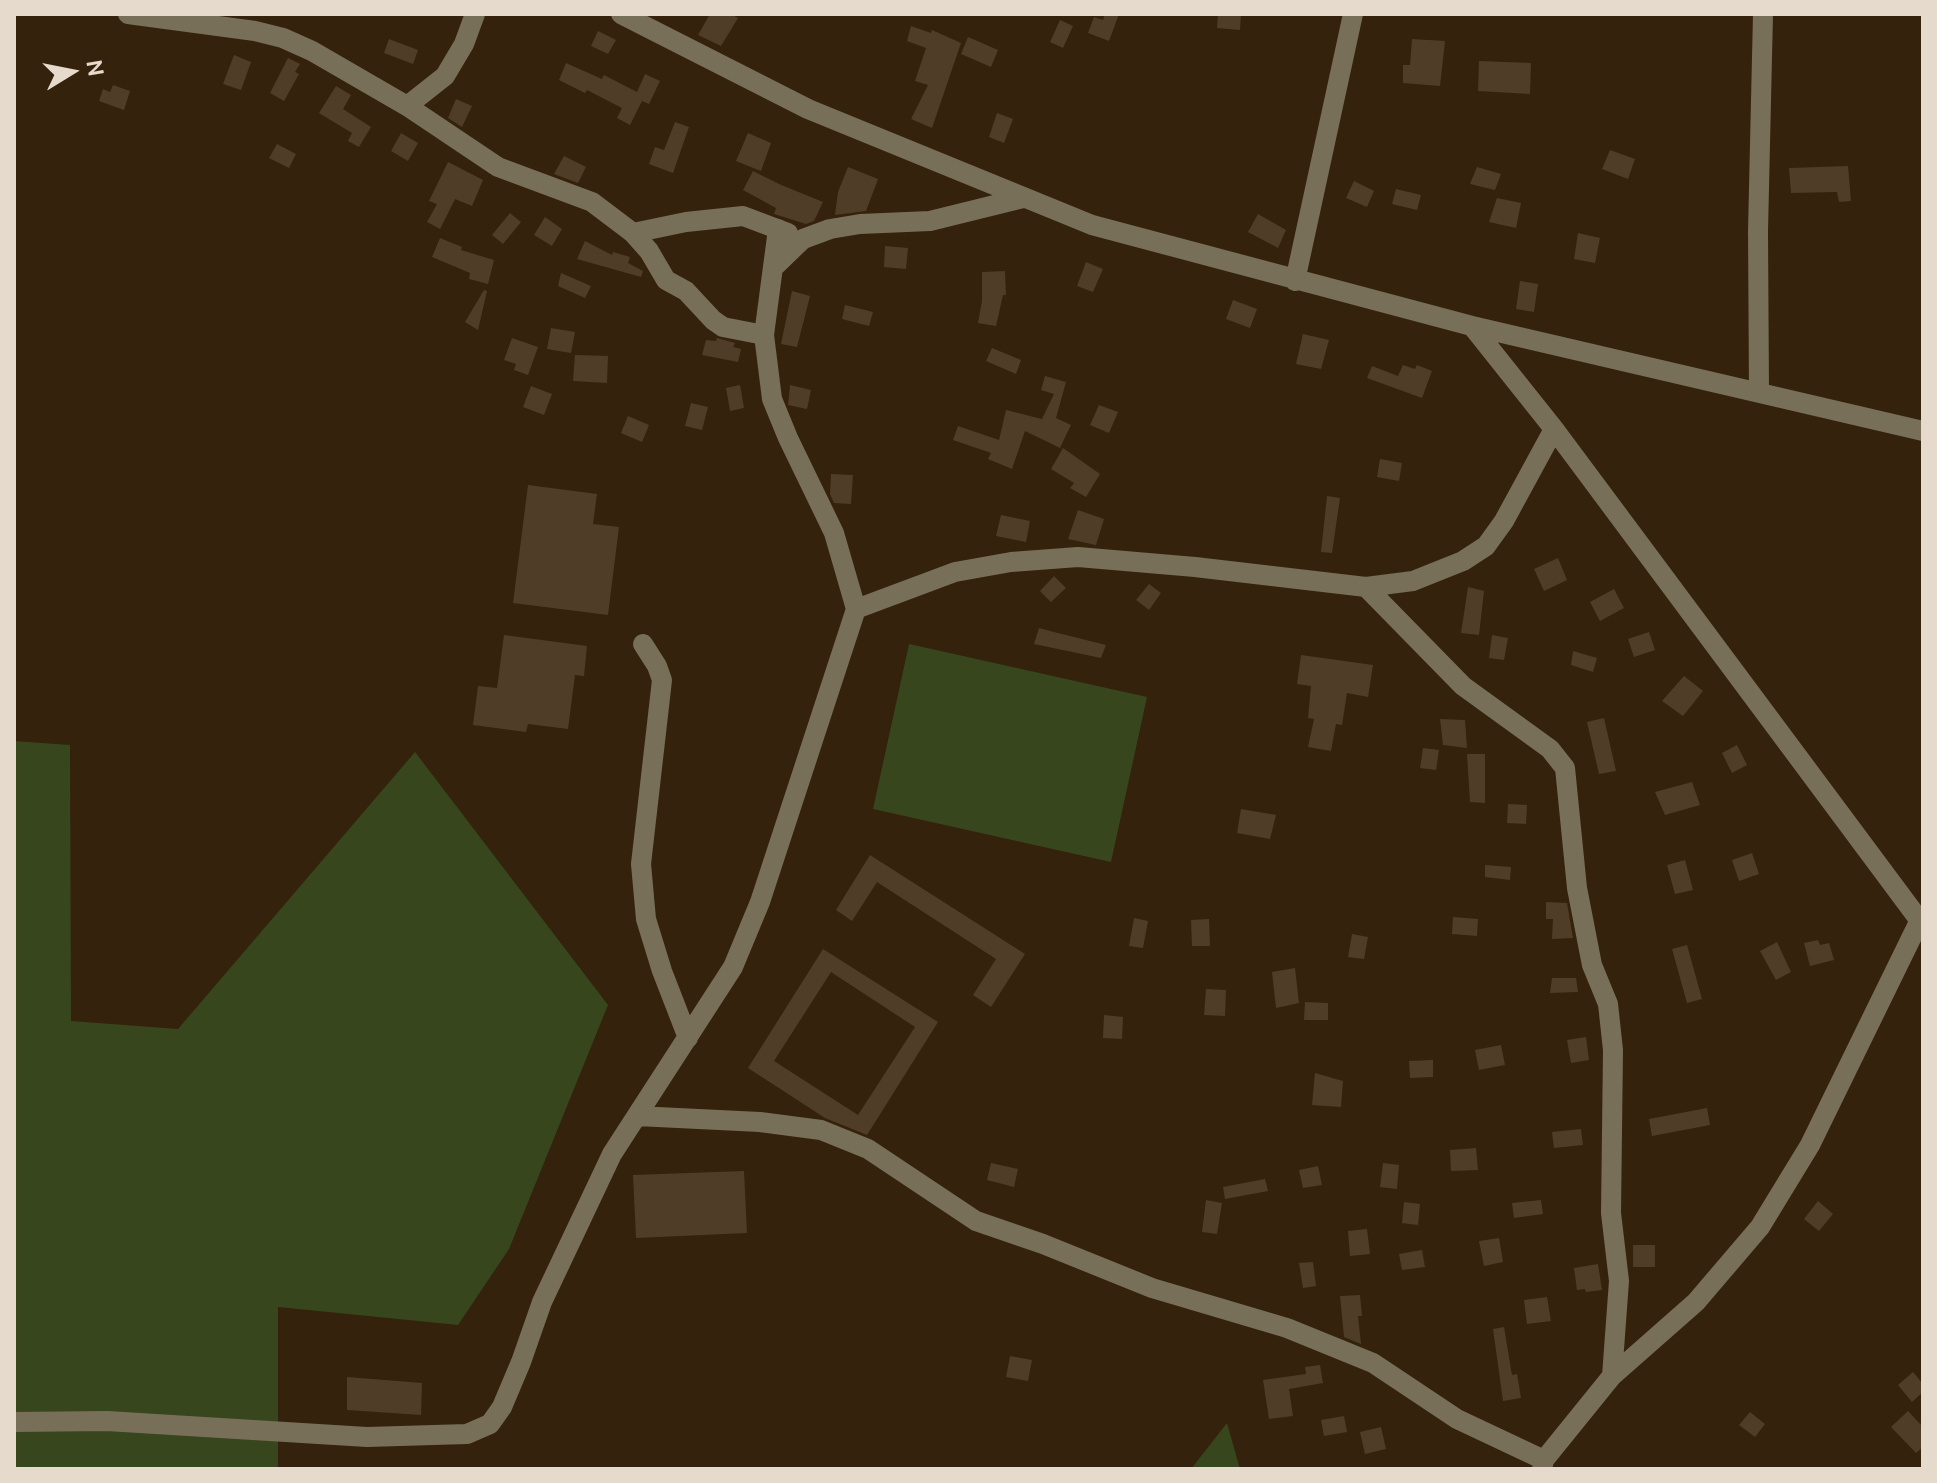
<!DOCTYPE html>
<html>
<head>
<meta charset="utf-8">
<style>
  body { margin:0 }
  #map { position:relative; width:1937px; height:1483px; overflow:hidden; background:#34220c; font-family:Ubuntu,sans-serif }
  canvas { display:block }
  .frame { position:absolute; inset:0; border:16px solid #e6dacd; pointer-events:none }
  .north { position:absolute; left:32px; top:32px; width:80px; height:80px; -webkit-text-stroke:6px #34220c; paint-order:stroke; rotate:80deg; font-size:22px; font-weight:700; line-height:32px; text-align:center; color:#e6dacd }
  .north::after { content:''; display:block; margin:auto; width:28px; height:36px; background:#e6dacd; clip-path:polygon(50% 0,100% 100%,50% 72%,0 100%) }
</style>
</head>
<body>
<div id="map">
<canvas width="1937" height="1483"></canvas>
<div class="frame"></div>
<div class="north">N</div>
</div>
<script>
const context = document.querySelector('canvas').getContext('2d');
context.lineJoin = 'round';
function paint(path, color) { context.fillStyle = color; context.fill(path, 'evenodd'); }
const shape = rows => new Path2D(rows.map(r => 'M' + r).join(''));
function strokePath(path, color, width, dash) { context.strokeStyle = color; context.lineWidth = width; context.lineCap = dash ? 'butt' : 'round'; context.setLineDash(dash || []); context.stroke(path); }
paint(shape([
  [909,644,1147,697,1111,862,873,809],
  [14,741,70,745,71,1021,178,1029,415,752,608,1005,509,1249,458,1325,278,1307,278,1469,14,1469],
  [1227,1423,1240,1469,1191,1469]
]), '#38461d');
paint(shape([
  [710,14,731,14,738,18,721,46,698,35],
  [1105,14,1119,14,1109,41,1088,33,1094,17,1103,20],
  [1218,14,1241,14,1240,30,1217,28],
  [1060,20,1073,26,1063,48,1050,42],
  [911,26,931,33,932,30,961,43,932,128,911,119,928,85,915,81,926,48,907,41],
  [598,31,616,40,608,54,591,46],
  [968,37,998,50,991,67,961,54],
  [389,39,418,50,413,64,384,53],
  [1412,39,1445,41,1440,86,1403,83,1403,65,1410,65],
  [234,55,251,62,241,90,223,84],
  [288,58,300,64,295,72,299,74,284,101,270,93],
  [1479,61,1531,63,1530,94,1478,91],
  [566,63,602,79,604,75,637,92,645,74,660,81,649,104,642,101,630,125,617,118,622,108,587,90,585,93,559,80],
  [113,85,130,91,124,110,99,101,103,89,110,92],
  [336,86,351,95,343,109,371,127,359,147,348,141,352,133,319,113],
  [456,99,472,106,462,127,448,118],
  [997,113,1013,119,1004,143,989,137],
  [675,122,689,127,673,173,649,164,655,147,664,150],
  [401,133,418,143,408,161,391,151],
  [748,133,771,143,761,171,736,161],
  [277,144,296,154,289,168,269,158],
  [1610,150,1635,159,1628,179,1602,169],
  [564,156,586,167,578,183,554,174],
  [448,162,483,180,472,206,455,199,440,229,427,222,437,204,429,201],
  [1848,166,1851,201,1839,202,1837,192,1791,193,1789,168],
  [848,167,878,179,866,211,835,215,838,192],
  [1477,167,1501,174,1495,190,1470,184],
  [753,171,779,184,823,202,814,221,806,224,774,214,776,208,743,190],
  [1354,181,1374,191,1367,207,1346,198],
  [1396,189,1421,195,1417,210,1392,204],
  [1497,198,1521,203,1516,228,1489,222],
  [510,213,521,222,503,244,492,235],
  [1258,214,1286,230,1278,248,1248,232],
  [545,217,562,229,552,246,534,235],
  [1578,233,1600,238,1595,263,1574,259],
  [440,238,462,247,461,250,494,260,488,284,469,279,470,273,432,257],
  [585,241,612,255,613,252,630,257,628,263,643,271,641,277,577,259],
  [885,246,908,248,906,269,884,267],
  [1086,262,1103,269,1093,292,1077,286],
  [1005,271,1006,295,1003,295,996,326,978,323,982,301,982,272],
  [561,273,591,286,585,298,558,286],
  [1520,281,1538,284,1534,312,1516,309],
  [484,290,487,291,478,330,465,322],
  [792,291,810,296,797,347,781,344],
  [1233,300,1257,309,1250,328,1226,319],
  [845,305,873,312,869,326,842,319],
  [551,328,575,332,571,353,547,349],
  [1303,334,1329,340,1321,369,1296,364],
  [512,338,538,347,528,375,514,370,516,364,504,360],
  [717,338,735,343,733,347,741,349,738,362,702,355,706,340,716,341],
  [992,348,1021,360,1016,374,986,361],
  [575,355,608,356,607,383,573,381],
  [1403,365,1415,369,1417,365,1432,371,1422,398,1367,378,1372,366,1398,376],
  [1045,376,1066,382,1056,418,1071,425,1060,448,1025,431,1012,469,988,459,991,453,953,440,958,426,999,440,1006,410,1042,419,1054,394,1041,390],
  [740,385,744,408,730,411,726,388],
  [790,385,811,390,807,409,788,405],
  [531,386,552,394,544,415,523,407],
  [691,403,708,407,702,430,685,426],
  [1099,405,1118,412,1109,433,1090,425],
  [628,416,649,425,642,442,621,433],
  [1063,448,1100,474,1086,497,1070,488,1074,483,1051,469],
  [1380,459,1402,463,1399,481,1377,477],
  [831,474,853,475,851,504,834,503,830,494],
  [528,485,597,494,593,524,619,527,608,615,513,603],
  [1327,496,1340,498,1332,553,1321,552],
  [1078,510,1104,519,1096,545,1068,539],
  [1001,515,1030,521,1026,542,996,536],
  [1558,558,1567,580,1544,591,1534,569],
  [1054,576,1066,588,1051,602,1040,591],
  [1149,584,1161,593,1149,610,1136,600],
  [1468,587,1484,591,1479,635,1461,633],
  [1614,589,1624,608,1600,621,1590,602],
  [1039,628,1050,631,1106,645,1101,658,1034,644],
  [1649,632,1655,650,1634,657,1628,639],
  [504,635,587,646,584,676,575,675,568,729,528,724,526,732,473,725,478,686,497,688],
  [1492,635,1508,638,1504,660,1489,658],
  [1573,651,1597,658,1593,672,1571,665],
  [1301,655,1373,665,1368,697,1347,693,1342,725,1336,724,1331,751,1308,747,1314,719,1308,718,1311,686,1297,684],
  [1684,676,1703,691,1683,716,1662,701],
  [1604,718,1616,771,1599,774,1587,722],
  [1440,719,1465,720,1467,748,1443,745],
  [1737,745,1747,765,1732,773,1722,753],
  [1423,748,1439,750,1436,770,1420,768],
  [1467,754,1485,754,1485,803,1470,802],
  [1692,782,1700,805,1665,815,1655,792],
  [1508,804,1527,805,1526,824,1507,823],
  [1241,809,1276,815,1270,839,1237,833],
  [1752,853,1759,874,1739,881,1732,860],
  [870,855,1025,954,991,1007,973,995,996,959,877,882,852,921,836,910],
  [1685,860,1693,890,1675,894,1667,865],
  [1485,865,1511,867,1510,880,1485,877],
  [1546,902,1567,903,1573,938,1552,939,1553,919,1546,919],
  [1453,917,1478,919,1477,936,1452,934],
  [1134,918,1148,921,1143,948,1129,946],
  [1209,919,1210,946,1192,946,1191,920],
  [1352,934,1368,937,1364,959,1348,957],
  [1818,940,1820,945,1829,943,1834,960,1810,966,1804,943],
  [1777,942,1791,972,1776,980,1760,951],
  [1687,945,1702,999,1687,1003,1672,949],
  [823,949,938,1022,867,1135,825,1118,748,1068],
  [831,972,915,1027,858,1115,774,1061],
  [1295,968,1299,1003,1276,1008,1272,972],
  [1552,978,1576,978,1578,992,1550,993],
  [1206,989,1226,990,1225,1016,1204,1015],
  [1305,1002,1328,1003,1328,1020,1304,1020],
  [1104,1015,1123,1017,1122,1039,1103,1038],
  [1586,1037,1589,1060,1571,1063,1567,1040],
  [1501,1045,1505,1065,1479,1070,1475,1050],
  [1433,1060,1433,1077,1410,1078,1409,1061],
  [1315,1073,1343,1081,1341,1107,1312,1105],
  [1707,1108,1710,1125,1652,1136,1649,1119],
  [1581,1129,1583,1145,1554,1148,1552,1132],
  [1476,1148,1478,1170,1451,1171,1450,1150],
  [991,1163,1018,1169,1014,1187,987,1180],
  [1383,1163,1399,1165,1397,1189,1380,1187],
  [1318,1166,1322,1185,1303,1188,1299,1170],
  [744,1171,747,1233,636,1238,633,1175],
  [1265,1179,1268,1191,1225,1199,1223,1187],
  [1206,1200,1222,1203,1217,1234,1202,1232],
  [1541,1200,1543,1214,1514,1218,1512,1203],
  [1818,1201,1833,1214,1819,1231,1804,1219],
  [1404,1202,1420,1204,1418,1225,1402,1223],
  [1367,1229,1370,1254,1350,1256,1348,1231],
  [1499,1238,1503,1262,1484,1266,1479,1241],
  [1633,1245,1655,1245,1655,1267,1633,1267],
  [1422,1250,1425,1267,1402,1270,1399,1254],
  [1313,1262,1316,1286,1303,1288,1299,1263],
  [1598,1264,1602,1290,1586,1292,1585,1289,1577,1290,1574,1268],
  [1360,1295,1362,1316,1358,1316,1361,1344,1344,1337,1340,1296],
  [1547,1297,1551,1321,1527,1324,1524,1300],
  [1504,1327,1512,1375,1517,1374,1521,1398,1503,1401,1493,1329],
  [1010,1356,1032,1360,1028,1381,1006,1377],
  [1320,1365,1323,1383,1289,1389,1293,1416,1269,1419,1263,1380,1306,1374,1305,1367],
  [1913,1372,1923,1384,1923,1392,1912,1402,1898,1385],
  [347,1377,422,1383,421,1415,347,1410],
  [1908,1411,1923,1427,1923,1447,1916,1453,1891,1427],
  [1750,1412,1765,1424,1755,1437,1739,1425],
  [1344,1416,1347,1432,1324,1436,1321,1420],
  [1381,1427,1386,1449,1365,1454,1360,1432]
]), '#503d27');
strokePath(shape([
  [128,14,255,31,283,38,312,51,407,106,498,167,592,202,633,233,649,251,666,280,686,291,713,320,723,327,764,335],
  [621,14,808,109,1092,225,1472,326,1923,431],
  [407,106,445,76,464,44,475,14],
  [778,229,764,335,772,399,788,438,834,533,856,609],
  [633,233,686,222,743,216,788,233],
  [775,266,803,239,830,229,860,224,930,221,1023,198],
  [1295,281,1353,14],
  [1472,326,1554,429,1923,925],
  [1759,392,1758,231,1763,14],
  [1366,587,1463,686,1550,749,1565,768,1577,888,1592,965,1608,1004,1613,1050,1611,1213,1619,1281,1612,1376],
  [643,644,657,666,662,680,641,864,646,919,662,971,688,1038],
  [637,1116,760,1122,821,1130,868,1149,976,1221,1043,1244,1152,1288,1287,1328,1373,1363,1457,1419,1544,1460],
  [14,1422,107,1421,367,1437,467,1434,490,1424,502,1407,521,1362,542,1302,612,1154,733,967,760,902,856,609,955,572,1011,562,1078,557,1195,567,1366,587,1413,581,1463,561,1486,546,1504,521,1554,429],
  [1542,1469,1544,1460,1612,1376,1696,1302,1760,1227,1810,1145,1920,920]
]), '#786f59', 20);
</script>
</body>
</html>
